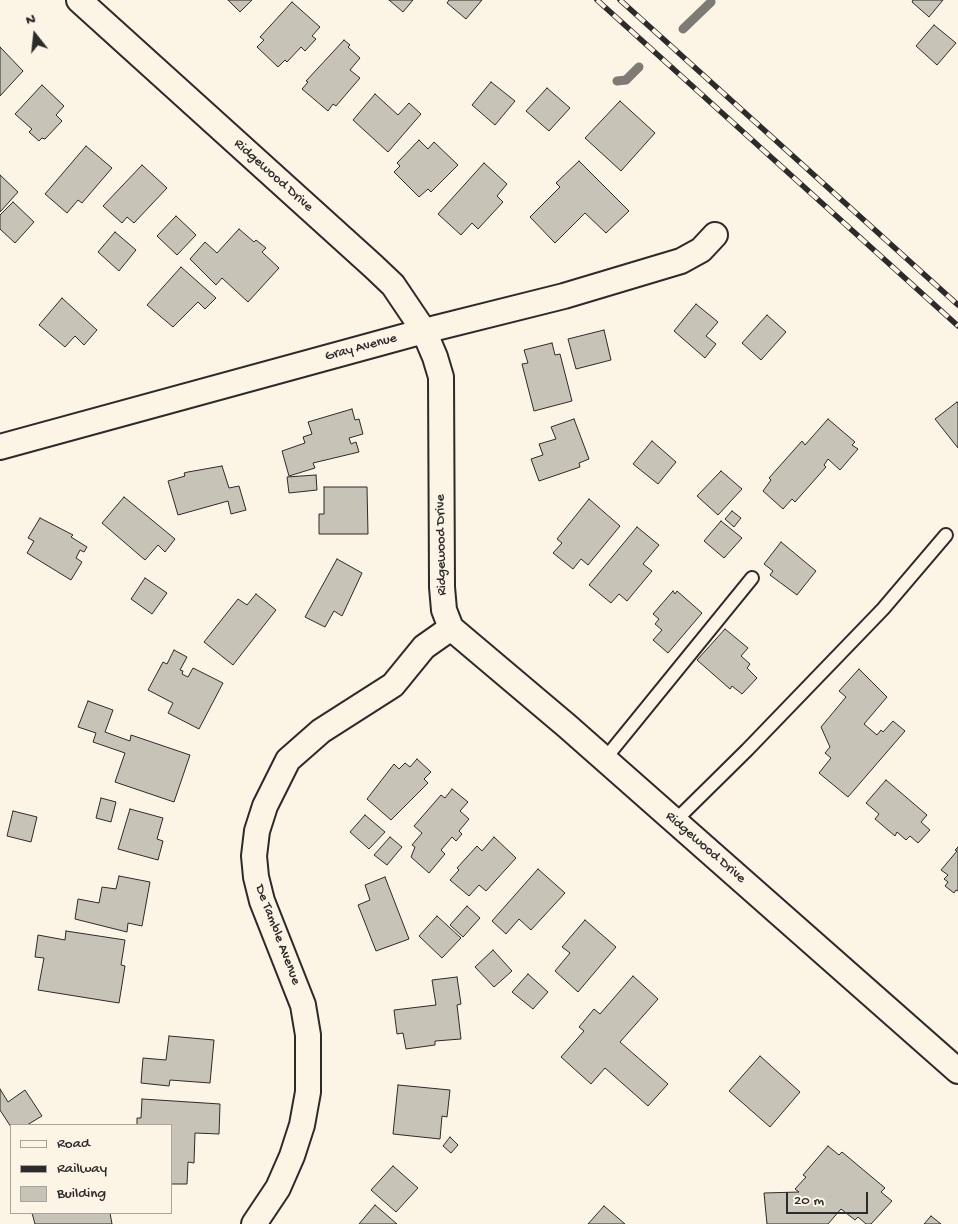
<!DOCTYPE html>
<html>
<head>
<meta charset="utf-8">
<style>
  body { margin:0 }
  #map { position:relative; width:958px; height:1224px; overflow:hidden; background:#fcf5e5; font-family:"Gochi Hand",sans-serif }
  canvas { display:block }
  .legend { position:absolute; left:10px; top:1124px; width:162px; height:90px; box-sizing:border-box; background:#fcf5e5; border:1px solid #a8a49b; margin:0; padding:6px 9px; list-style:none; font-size:15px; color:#2b2b2b }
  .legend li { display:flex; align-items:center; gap:10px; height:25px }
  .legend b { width:25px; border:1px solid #a8a49b }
  .north { position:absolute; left:10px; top:10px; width:50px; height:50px; -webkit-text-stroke:4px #fcf5e5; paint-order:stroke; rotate:344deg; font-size:14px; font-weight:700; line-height:20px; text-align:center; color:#2b2b2b }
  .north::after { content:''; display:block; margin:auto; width:18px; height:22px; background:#2b2b2b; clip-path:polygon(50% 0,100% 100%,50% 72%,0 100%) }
  .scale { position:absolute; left:786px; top:1192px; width:82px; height:22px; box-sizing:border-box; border:2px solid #2b2b2b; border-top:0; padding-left:6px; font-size:15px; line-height:18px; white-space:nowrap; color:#2b2b2b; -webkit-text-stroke:4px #fcf5e5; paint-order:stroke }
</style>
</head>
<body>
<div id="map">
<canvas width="958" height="1224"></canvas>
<ul class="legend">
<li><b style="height:6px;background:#fcf5e5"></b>Road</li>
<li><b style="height:6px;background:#2b2b2b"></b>Railway</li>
<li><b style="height:14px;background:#c8c3b7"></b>Building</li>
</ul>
<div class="north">N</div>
<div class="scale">20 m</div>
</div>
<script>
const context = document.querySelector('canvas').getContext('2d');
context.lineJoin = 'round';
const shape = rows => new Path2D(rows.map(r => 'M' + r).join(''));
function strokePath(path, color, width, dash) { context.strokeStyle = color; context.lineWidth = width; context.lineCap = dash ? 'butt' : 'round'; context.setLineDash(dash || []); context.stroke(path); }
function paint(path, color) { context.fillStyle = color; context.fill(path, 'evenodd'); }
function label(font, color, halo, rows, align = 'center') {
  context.font = font + ' "Gochi Hand",sans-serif'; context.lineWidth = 4; context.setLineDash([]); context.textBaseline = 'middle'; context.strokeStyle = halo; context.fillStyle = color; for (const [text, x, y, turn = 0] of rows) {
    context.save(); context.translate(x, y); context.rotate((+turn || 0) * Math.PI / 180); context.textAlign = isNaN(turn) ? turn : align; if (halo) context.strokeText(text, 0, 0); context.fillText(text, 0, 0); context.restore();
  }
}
strokePath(shape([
  [683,29,711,2],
  [617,81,626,80,639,67]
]), '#7d7b74', 9);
const building = shape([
  [228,0,252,0,240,12,228,0],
  [389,0,413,0,403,12,389,0],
  [449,0,482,0,466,19,447,3,449,0],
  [913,0,943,0,929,17,912,2,913,0],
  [292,2,320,27,312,36,316,39,305,51,301,47,287,62,285,60,278,67,257,47,264,40,260,37,292,2],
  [934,25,956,43,937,65,916,46,934,25],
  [344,40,350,45,348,47,360,58,350,70,360,78,336,106,333,104,328,111,302,89,308,82,306,81,344,40],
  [0,47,23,71,0,96,0,47],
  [491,82,515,101,495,125,472,105,491,82],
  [42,85,64,106,56,115,62,121,45,139,42,138,39,141,29,132,32,129,15,114,42,85],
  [547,88,570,108,549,131,526,111,547,88],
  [375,94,398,115,409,103,421,114,388,152,353,120,375,94],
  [620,101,655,133,621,171,585,138,620,101],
  [419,140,428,149,434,142,458,165,431,192,428,189,419,197,394,172,400,166,397,163,419,140],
  [86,146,112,168,82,203,78,200,67,213,45,194,86,146],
  [579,161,629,211,606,233,585,213,555,243,530,217,560,187,556,183,579,161],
  [484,163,507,184,497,196,503,202,478,229,472,223,461,235,438,214,484,163],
  [142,165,167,188,134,223,127,217,122,223,103,206,142,165],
  [0,175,18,192,0,212,0,175],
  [13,202,34,222,15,243,0,229,0,215,13,202],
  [176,216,196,235,177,255,157,236,176,216],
  [239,229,254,242,256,240,266,248,262,252,279,268,248,302,222,278,216,285,190,259,205,242,217,253,239,229],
  [115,232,136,250,119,271,98,252,115,232],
  [181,267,216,298,205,309,198,302,173,327,147,305,181,267],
  [62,298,97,330,84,345,75,336,65,347,39,325,62,298],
  [696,304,718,322,706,336,716,344,705,358,674,331,696,304],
  [767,315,786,332,761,360,742,343,767,315],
  [604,330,611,360,576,369,568,339,604,330],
  [552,343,555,355,560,354,572,401,534,411,522,364,528,363,524,350,552,343],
  [957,402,958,403,958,448,935,419,957,402],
  [352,409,355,420,359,419,363,434,349,438,351,444,356,442,359,452,313,463,315,468,289,476,282,451,305,443,303,437,312,434,308,422,352,409],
  [574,419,589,459,579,463,580,467,539,481,531,459,543,455,539,444,556,439,551,427,574,419],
  [828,419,855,442,852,445,858,449,840,470,828,459,824,465,826,467,795,502,792,499,783,509,763,491,771,480,769,478,802,441,805,445,828,419],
  [652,441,676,462,658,484,633,464,652,441],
  [222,466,229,488,239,486,246,510,231,514,228,501,178,515,168,481,185,476,184,473,188,472,222,466],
  [721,471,742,489,718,515,697,496,721,471],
  [316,475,317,490,289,493,287,477,316,475],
  [324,487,367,487,368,534,319,534,319,514,324,514,324,487],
  [124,497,175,539,165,552,158,545,145,560,102,523,124,497],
  [589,499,620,526,588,565,581,559,573,569,553,553,562,543,557,539,589,499],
  [732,511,741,518,734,527,725,519,732,511],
  [40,518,73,535,71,537,87,547,84,552,80,550,76,558,82,562,71,580,27,553,34,541,28,538,40,518],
  [721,521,742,538,724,558,704,541,721,521],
  [637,527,659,545,643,564,652,571,627,601,619,594,611,603,589,585,637,527],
  [781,542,816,571,797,595,770,575,773,571,764,564,781,542],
  [337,559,362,573,342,616,334,611,325,627,305,617,337,559],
  [145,578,167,593,152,614,131,599,145,578],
  [673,591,675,594,677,591,702,613,668,653,653,640,662,630,655,624,659,619,653,614,673,591],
  [256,594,276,610,233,665,204,642,238,599,247,605,256,594],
  [725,629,748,648,741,656,750,664,747,668,757,678,742,694,732,686,730,689,697,660,725,629],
  [174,650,187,657,180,670,183,671,182,674,188,677,193,668,223,683,199,729,168,713,173,703,148,690,163,662,167,664,174,650],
  [859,669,887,697,864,724,877,735,881,730,883,732,893,721,905,731,848,797,819,773,831,758,825,753,830,747,821,727,846,697,839,691,859,669],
  [88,701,113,710,105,732,130,741,131,735,190,755,174,802,115,782,125,753,93,742,96,733,78,727,88,701],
  [417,759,431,772,424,779,428,783,391,820,367,799,394,764,399,769,405,763,410,767,417,759],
  [886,780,927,815,921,822,930,830,918,843,910,836,906,840,897,832,895,836,875,819,879,814,866,803,886,780],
  [452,789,468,802,460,811,469,819,459,831,462,834,456,841,452,837,441,850,445,854,429,873,411,857,415,847,412,845,422,833,414,826,441,795,445,798,452,789],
  [101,798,116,802,111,822,96,818,101,798],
  [130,809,163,818,157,839,163,841,158,860,118,849,130,809],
  [13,811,37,817,31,842,7,836,13,811],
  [365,815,385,832,369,849,350,832,365,815],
  [390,837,402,847,387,865,374,855,390,837],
  [494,837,516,858,486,891,479,885,469,896,450,880,459,870,457,868,477,846,482,851,494,837],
  [958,847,958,891,956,890,954,893,945,886,948,882,944,879,948,875,941,870,957,851,955,850,958,847],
  [538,869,565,893,531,930,519,919,506,934,492,921,538,869],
  [119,876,150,882,142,926,128,923,127,932,75,919,78,899,99,903,102,887,116,889,119,876],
  [385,877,409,939,376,951,358,905,370,900,365,885,385,877],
  [467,906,480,918,463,937,450,925,467,906],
  [437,916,461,938,442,958,419,936,437,916],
  [585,920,616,947,578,992,555,971,570,953,562,947,585,920],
  [66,931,125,940,121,965,125,966,119,1003,38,990,44,958,35,957,38,935,65,940,66,931],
  [493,950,512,971,494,987,475,967,493,950],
  [528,974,548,992,533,1009,512,992,528,974],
  [633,976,658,999,620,1042,668,1084,648,1106,605,1068,591,1084,561,1057,584,1031,579,1027,594,1009,600,1014,633,976],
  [457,977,461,1004,457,1005,461,1039,435,1041,435,1045,406,1049,403,1033,397,1034,394,1010,436,1005,432,980,457,977],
  [169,1036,214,1040,210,1083,170,1080,169,1086,141,1083,143,1058,166,1060,169,1036],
  [760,1056,800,1092,770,1127,729,1091,760,1056],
  [398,1085,450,1090,447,1117,442,1116,440,1139,393,1134,398,1085],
  [0,1089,8,1102,25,1090,42,1116,27,1125,11,1125,11,1127,0,1110,0,1089],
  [142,1099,220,1104,219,1134,195,1133,194,1163,188,1162,187,1184,171,1184,171,1125,137,1125,137,1118,141,1118,142,1099],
  [450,1137,458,1145,451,1153,443,1146,450,1137],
  [828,1146,839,1155,842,1152,885,1188,881,1192,892,1201,871,1224,866,1224,858,1217,855,1220,841,1209,828,1224,767,1224,764,1193,799,1192,795,1189,806,1177,803,1175,828,1146],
  [393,1166,418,1188,396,1212,371,1190,393,1166],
  [375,1205,397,1224,359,1224,375,1205],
  [604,1206,625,1224,588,1224,604,1206],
  [32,1213,110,1213,112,1224,35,1224,32,1213],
  [931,1216,941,1224,924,1224,931,1216]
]);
paint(building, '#c8c3b7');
strokePath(building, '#2b2b2b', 1);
const lane = shape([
  [604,760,752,578],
  [675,821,747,750,883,609,946,535]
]);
const street = shape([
  [79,0,373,266,393,285,424,331,435,357,441,377,442,587,444,610,451,628,567,726,958,1071],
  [0,447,424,331,564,296,681,261,701,250,715,235],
  [254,1224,278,1188,292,1156,302,1125,308,1092,308,1035,303,1005,262,901,256,877,254,856,257,831,265,806,288,760,321,731,393,685,424,647,451,628]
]);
strokePath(lane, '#2b2b2b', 16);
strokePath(street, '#2b2b2b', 28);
strokePath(lane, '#fcf5e5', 12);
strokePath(street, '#fcf5e5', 24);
const rail = shape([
  [597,0,958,326],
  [620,0,958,305]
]);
strokePath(rail, '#2b2b2b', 5.5);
strokePath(rail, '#fcf5e5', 4, [11]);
label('14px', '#2b2b2b', '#fcf5e5', [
  ["Ridgewood Drive",273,176,42],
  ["Gray Avenue",361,348,-15],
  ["Ridgewood Drive",442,545,-91],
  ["Ridgewood Drive",705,848,41],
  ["De Tamble Avenue",277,935,69]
]);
</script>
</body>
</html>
